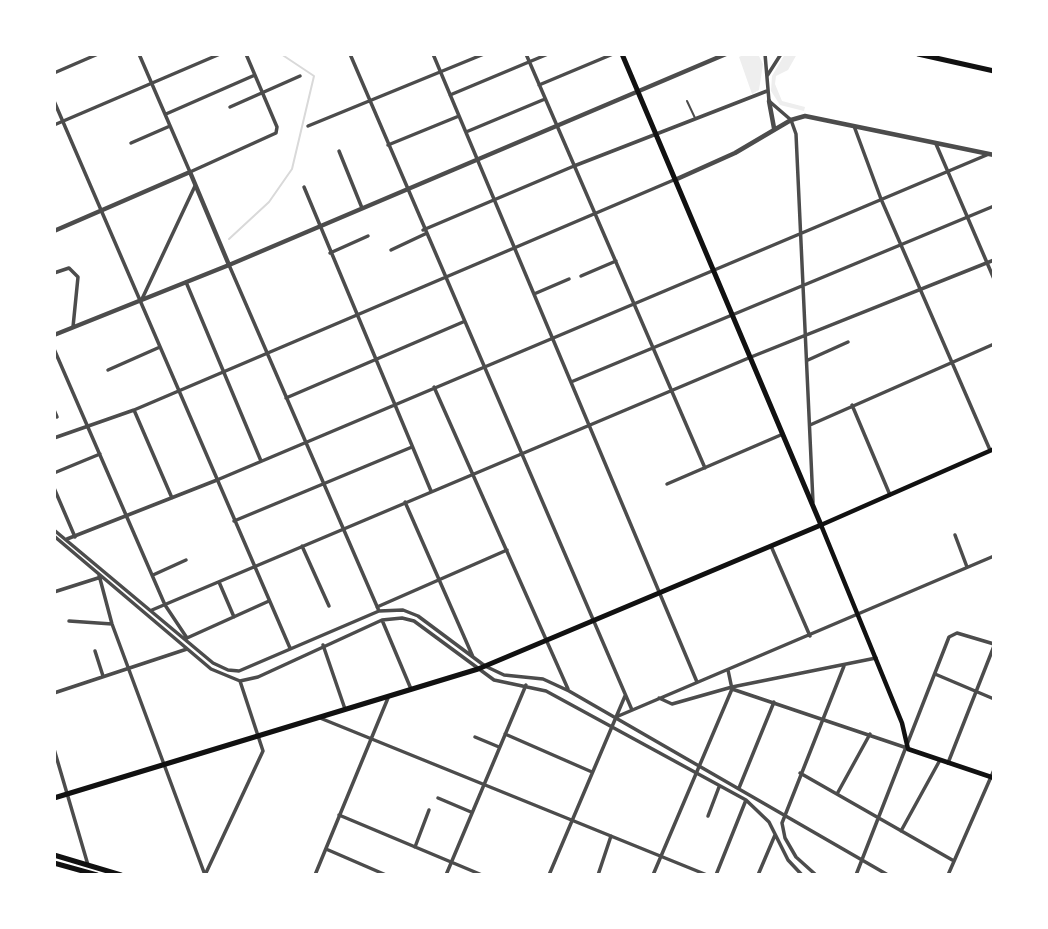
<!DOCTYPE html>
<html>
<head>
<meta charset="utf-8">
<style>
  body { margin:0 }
  #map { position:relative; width:1048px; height:929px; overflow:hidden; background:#fff; font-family:Helvetica,sans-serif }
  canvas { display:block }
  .frame { position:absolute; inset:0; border:56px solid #fff; pointer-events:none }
</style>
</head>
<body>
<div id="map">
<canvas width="1048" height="929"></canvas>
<div class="frame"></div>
</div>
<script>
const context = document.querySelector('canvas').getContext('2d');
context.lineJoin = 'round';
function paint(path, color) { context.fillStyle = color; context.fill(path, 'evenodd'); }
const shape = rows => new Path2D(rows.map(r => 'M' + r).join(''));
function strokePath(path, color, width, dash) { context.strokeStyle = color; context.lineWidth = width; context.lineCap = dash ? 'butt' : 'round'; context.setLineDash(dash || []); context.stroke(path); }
paint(shape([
  [745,54,758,54,763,64,759,90,752,94,739,57],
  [785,54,797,54,788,70,776,76,775,84,782,101,805,107,804,111,780,105,771,91,772,76]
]), '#eee');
strokePath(shape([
  [229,239,269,202,292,169,314,76,281,54]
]), '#d9d9d9', 2);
strokePath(shape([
  [687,101,695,118]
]), '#4c4c4c', 2);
strokePath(shape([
  [139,54,190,172,276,133,277,127,246,54],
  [350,54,632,710],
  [433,54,697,682],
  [526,54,705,468],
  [765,54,769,101,791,120,796,134,813,502],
  [54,73,98,54],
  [767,76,781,54],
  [539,85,613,54],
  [450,95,548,54],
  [54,101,290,648],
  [230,107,300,76],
  [166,114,255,75],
  [54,125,220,54],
  [308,126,484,54],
  [854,126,881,199,990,450],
  [466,132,545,99],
  [131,143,170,126],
  [936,144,994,279],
  [388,145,459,116],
  [339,151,362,208],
  [304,187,431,491],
  [423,230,574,166,767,91],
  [391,250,425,234],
  [330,253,368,236],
  [229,265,379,611],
  [54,273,69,268,78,277,73,327],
  [581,276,616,261],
  [186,282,261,461],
  [534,294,569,279],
  [142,299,195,186],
  [54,349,165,605,187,638],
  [808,360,848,342],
  [108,370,160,347],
  [571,382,994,206],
  [434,387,568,689],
  [286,398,463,322],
  [852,405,890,495],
  [54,410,57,417],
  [134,410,172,498],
  [810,425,994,344],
  [54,438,134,410,676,179],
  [54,473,100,454],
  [667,484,783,434],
  [54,488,75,537],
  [405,502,473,657],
  [234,521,412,447],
  [54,530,213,663,228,670,239,671,379,611,403,610,418,616,485,666,504,675,543,679,569,691,888,875],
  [955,535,967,567],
  [54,536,211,669,240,681,258,677,382,620,402,618,414,621,494,680,546,691,746,800,769,822,788,860,802,875],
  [67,539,217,480,989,154],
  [302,546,329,606],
  [771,546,810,636],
  [99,575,112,624,205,875],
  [153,575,186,560],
  [219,582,234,617],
  [54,592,98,578],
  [377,607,507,550],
  [152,610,751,357,994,260],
  [382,620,411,689],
  [69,621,112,624],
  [187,638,269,601],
  [323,645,345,709],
  [95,651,103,676],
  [728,670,732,689,907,748],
  [935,674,994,699],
  [54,693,187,649],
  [659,698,672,704,732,687,876,658],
  [616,717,994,556],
  [320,718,707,875],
  [505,734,592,772],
  [475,737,499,747],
  [54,749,88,865],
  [948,763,994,646],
  [800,773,954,861],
  [739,788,774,702],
  [837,794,870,734],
  [438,798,471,812],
  [339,815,482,875],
  [708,816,719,787],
  [901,831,940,760],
  [415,847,429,810],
  [326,849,386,875],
  [205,875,263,751,240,681],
  [315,875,388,698],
  [446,875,526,685],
  [549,875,625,696],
  [598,875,611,836],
  [653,875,732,689],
  [716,875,746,800],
  [758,875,775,835],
  [816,875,796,857,785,838,782,823,844,666],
  [856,875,949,637,957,633,994,644],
  [948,875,994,770]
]), '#4c4c4c', 3.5);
strokePath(shape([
  [769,101,774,128],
  [677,179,735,153,791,120,805,116,994,155],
  [54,231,190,172,229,265],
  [54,335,229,265,726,54]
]), '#4c4c4c', 4.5);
strokePath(shape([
  [994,449,821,525,902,723,908,749,994,778]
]), '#111', 4.5);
strokePath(shape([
  [918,54,994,71],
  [54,798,478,669,821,525,622,54],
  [54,855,121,875],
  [54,863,97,875]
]), '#111', 5);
</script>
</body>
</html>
